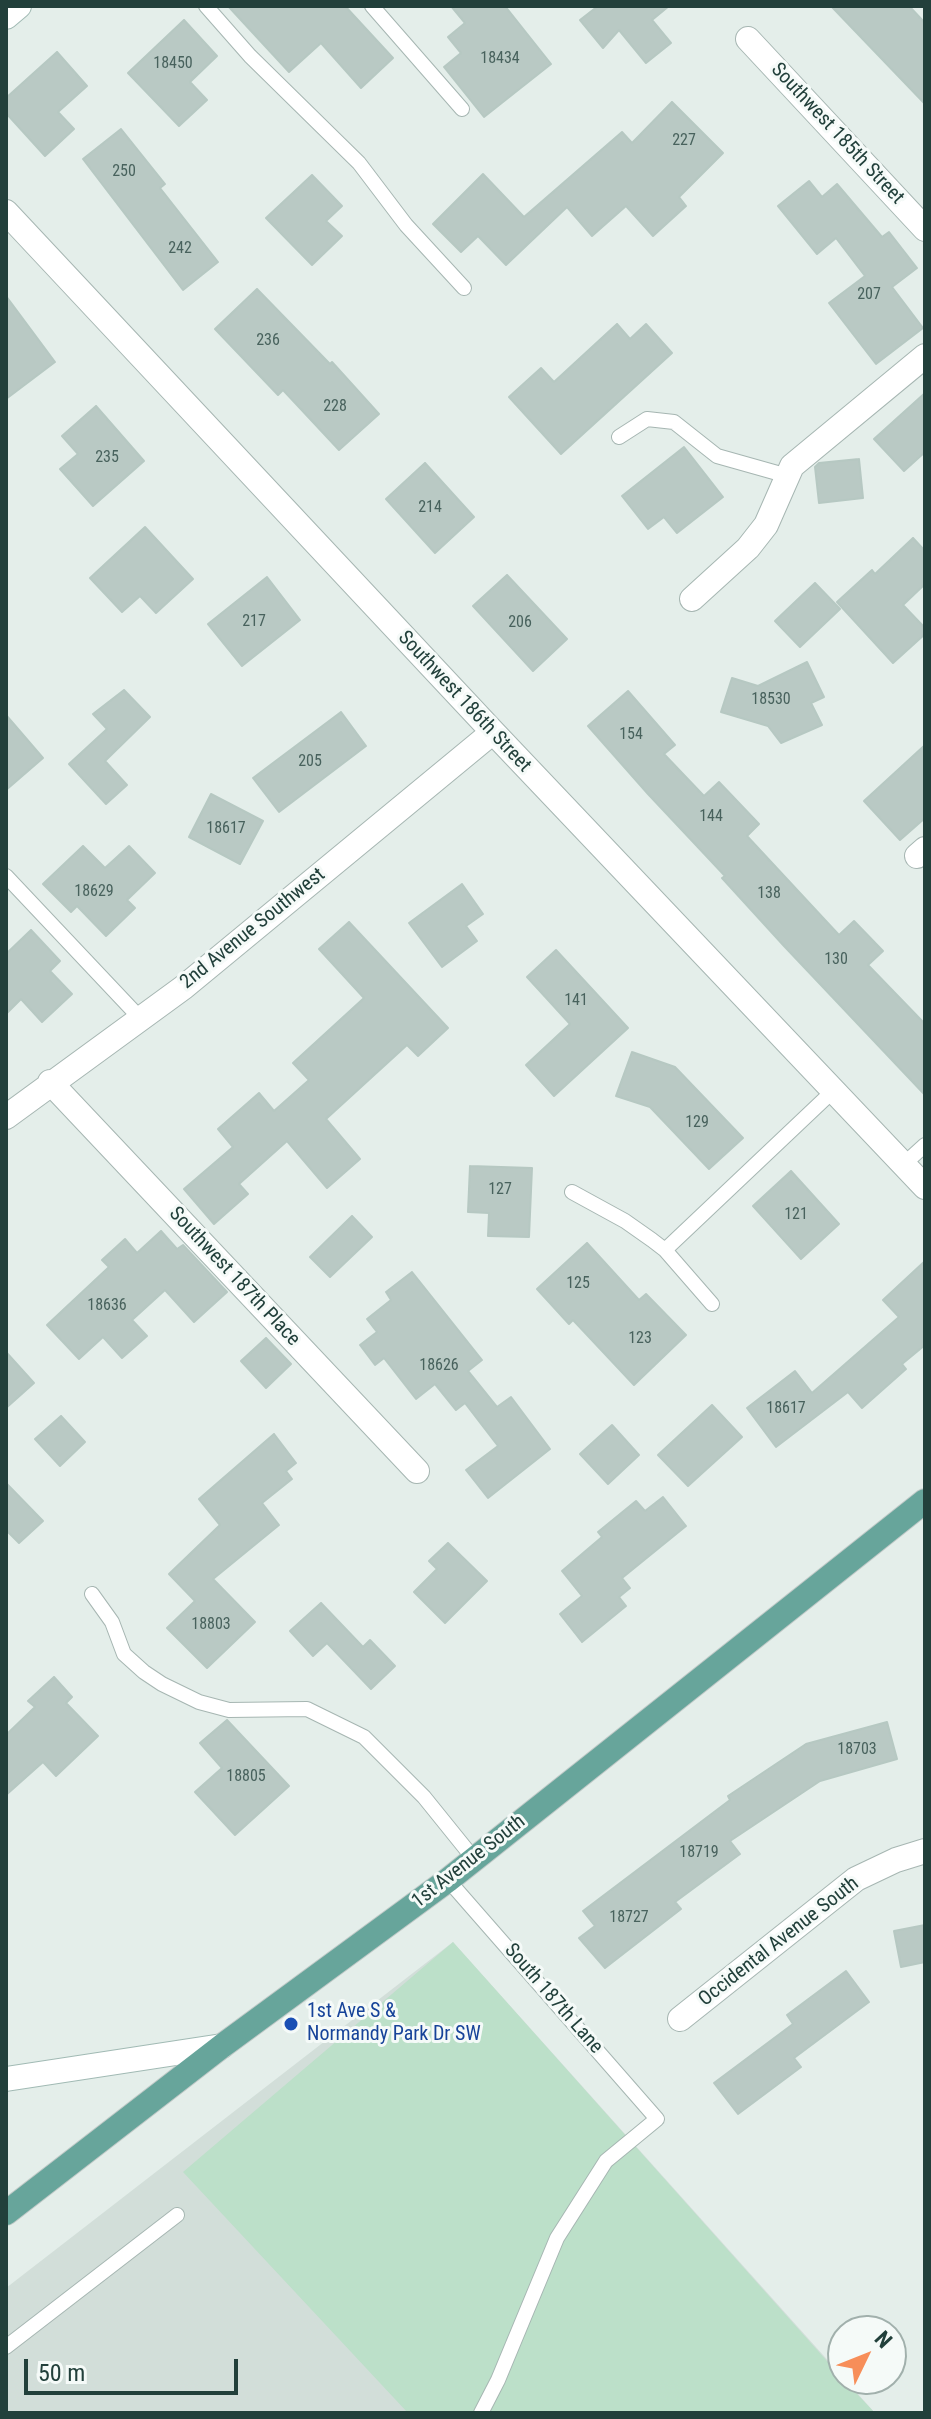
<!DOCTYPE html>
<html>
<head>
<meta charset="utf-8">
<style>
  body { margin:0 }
  #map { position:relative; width:931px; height:2419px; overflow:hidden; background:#e4eeea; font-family:"Roboto Condensed",sans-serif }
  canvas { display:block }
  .frame { position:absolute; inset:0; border:8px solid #22403b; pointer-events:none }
  .north { position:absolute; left:827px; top:2315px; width:80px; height:80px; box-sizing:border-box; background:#f5faf8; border:2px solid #a1b0ac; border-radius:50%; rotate:47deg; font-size:22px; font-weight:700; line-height:32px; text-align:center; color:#22403b }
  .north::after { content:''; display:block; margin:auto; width:28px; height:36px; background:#f78e59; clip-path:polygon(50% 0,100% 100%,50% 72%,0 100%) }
  .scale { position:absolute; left:24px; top:2359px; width:214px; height:36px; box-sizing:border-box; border:4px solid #22403b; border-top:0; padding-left:10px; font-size:24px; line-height:28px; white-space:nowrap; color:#22403b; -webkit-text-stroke:6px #f5faf8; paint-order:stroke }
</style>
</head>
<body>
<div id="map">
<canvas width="931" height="2419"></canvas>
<div class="frame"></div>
<div class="north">N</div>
<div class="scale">50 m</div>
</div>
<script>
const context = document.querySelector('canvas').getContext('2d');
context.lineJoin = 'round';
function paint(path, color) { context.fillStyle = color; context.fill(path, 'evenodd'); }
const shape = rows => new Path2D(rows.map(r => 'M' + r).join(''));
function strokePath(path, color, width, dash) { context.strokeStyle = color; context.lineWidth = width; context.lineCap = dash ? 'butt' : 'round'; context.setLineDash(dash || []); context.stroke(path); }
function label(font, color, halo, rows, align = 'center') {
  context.font = font + ' "Roboto Condensed",sans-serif'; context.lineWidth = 6; context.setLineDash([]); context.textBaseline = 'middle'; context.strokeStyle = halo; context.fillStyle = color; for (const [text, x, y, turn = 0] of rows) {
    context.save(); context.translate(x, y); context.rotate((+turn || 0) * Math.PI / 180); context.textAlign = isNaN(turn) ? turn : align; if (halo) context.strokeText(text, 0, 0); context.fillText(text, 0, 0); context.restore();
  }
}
paint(shape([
  [453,1942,875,2413,6,2413,6,2288]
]), '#d2ded9');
paint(shape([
  [453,1942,843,2379,875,2413,408,2413,183,2172]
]), '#bce0c9');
const building = shape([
  [228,6,345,6,393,58,361,88,321,43,289,72,228,6],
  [451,6,505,6,551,64,484,117,444,67,461,53,448,37,465,23,451,6],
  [598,6,669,6,652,20,671,43,646,63,619,30,603,48,580,20,598,6],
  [831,6,909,6,925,23,925,104,831,6],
  [184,20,217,56,190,82,207,100,179,126,128,73,184,20],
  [57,52,87,86,58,112,74,129,45,156,6,113,6,98,57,52],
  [672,102,723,153,679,197,686,206,653,236,626,206,592,236,567,207,506,265,478,236,461,252,433,224,483,174,524,217,622,132,632,143,672,102],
  [121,129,165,184,160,188,218,262,183,290,83,159,121,129],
  [312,175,342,206,326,221,342,236,312,265,266,218,312,175],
  [809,181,822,197,837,184,882,237,889,232,917,268,892,287,923,328,876,364,829,303,865,276,836,238,817,254,778,206,809,181],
  [257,289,330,364,332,362,379,414,339,450,283,390,278,395,215,329,257,289],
  [6,296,55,362,6,399,6,296],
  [617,324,630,339,646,324,672,353,561,454,509,397,541,368,554,382,617,324],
  [925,393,925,452,904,471,874,439,925,393],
  [96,406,144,461,93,506,60,469,78,454,62,436,96,406],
  [684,447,723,497,677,533,664,517,648,529,622,496,684,447],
  [859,459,863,498,819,503,815,467,819,463,859,459],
  [425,463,474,517,435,553,386,499,425,463],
  [145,527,193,579,156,613,140,596,122,612,90,578,145,527],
  [913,538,925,551,925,584,903,605,925,628,925,634,893,663,837,602,872,570,875,574,913,538],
  [507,575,567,639,533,671,473,606,507,575],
  [267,577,300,620,242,666,208,624,267,577],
  [815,583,840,609,800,647,775,621,815,583],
  [807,662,824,697,811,703,822,725,781,743,768,726,721,712,732,678,758,686,807,662],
  [124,690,150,717,105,761,127,785,106,804,69,764,107,729,93,714,124,690],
  [628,691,675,745,664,754,704,796,719,782,759,824,747,836,839,935,854,921,883,951,868,965,925,1024,925,1095,784,946,722,878,725,876,648,794,588,726,628,691],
  [341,712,366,746,279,812,253,778,341,712],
  [6,715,43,758,6,790,6,715],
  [925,745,925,818,900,840,864,801,925,745],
  [211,794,263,821,240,864,189,837,211,794],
  [83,846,105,868,129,846,155,873,127,900,135,908,106,936,77,906,71,912,43,884,83,846],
  [462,884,483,914,466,926,477,941,442,967,409,923,462,884],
  [349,922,448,1028,418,1056,407,1045,326,1119,360,1159,327,1188,287,1141,239,1184,248,1194,214,1224,184,1189,233,1147,218,1129,259,1093,274,1111,309,1080,293,1063,364,998,319,949,349,922],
  [31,930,60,961,50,971,72,994,42,1022,21,999,6,1014,6,954,31,930],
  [556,950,628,1028,554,1096,526,1065,570,1024,527,977,556,950],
  [632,1052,675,1067,743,1138,709,1169,650,1107,616,1096,632,1052],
  [470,1166,532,1168,529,1237,488,1236,489,1213,468,1212,470,1166],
  [791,1171,839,1224,801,1259,753,1206,791,1171],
  [352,1216,372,1237,330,1277,310,1257,352,1216],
  [161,1231,177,1249,183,1245,227,1292,194,1322,165,1290,132,1320,147,1336,122,1358,103,1337,79,1359,47,1325,109,1267,102,1260,125,1239,137,1253,161,1231],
  [587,1243,639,1300,646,1294,686,1335,634,1385,573,1320,569,1324,537,1289,587,1243],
  [925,1261,925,1345,902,1364,906,1369,862,1408,848,1392,776,1447,747,1408,795,1371,812,1393,899,1317,883,1300,925,1261],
  [412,1272,482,1360,468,1371,497,1407,511,1397,550,1449,488,1498,466,1470,498,1446,465,1403,456,1410,435,1384,416,1399,384,1358,375,1365,360,1345,377,1332,367,1319,391,1300,386,1292,412,1272],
  [266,1338,291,1364,266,1388,241,1361,266,1338],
  [6,1352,34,1383,6,1408,6,1352],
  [712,1405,742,1437,688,1486,658,1455,712,1405],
  [61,1416,85,1442,60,1466,35,1439,61,1416],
  [612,1425,639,1455,608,1484,580,1454,612,1425],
  [274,1434,296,1463,286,1471,292,1479,262,1503,279,1525,213,1579,255,1622,207,1668,167,1628,195,1601,169,1574,220,1525,199,1499,274,1434],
  [6,1483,43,1521,19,1543,6,1530,6,1483],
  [663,1497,686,1526,622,1578,630,1588,619,1597,626,1606,582,1642,560,1614,582,1596,562,1571,602,1537,598,1532,636,1501,645,1511,663,1497],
  [448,1543,487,1581,445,1623,414,1592,437,1569,429,1561,448,1543],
  [321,1603,363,1647,370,1640,395,1666,371,1689,327,1643,313,1656,290,1631,321,1603],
  [54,1677,72,1697,66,1703,98,1736,56,1776,43,1762,6,1795,6,1735,35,1707,28,1701,54,1677],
  [227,1720,289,1786,235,1835,195,1792,222,1768,200,1743,227,1720],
  [887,1722,897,1759,820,1781,730,1841,740,1854,675,1902,681,1909,605,1968,579,1938,595,1926,583,1911,730,1800,728,1796,806,1744,887,1722],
  [925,1925,925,1962,901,1967,894,1931,925,1925],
  [846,1971,869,2002,794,2058,801,2067,738,2114,714,2083,793,2024,787,2015,846,1971]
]);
paint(building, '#b9c9c4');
strokePath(building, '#b6c8c2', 2);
const lane = shape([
  [206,6,250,56,359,163,406,225,464,288],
  [372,6,462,109],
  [619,437,647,419,674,422,717,456,788,476],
  [6,876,140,1018],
  [903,1165,925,1145],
  [572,1192,625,1221,652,1240,665,1250,712,1304],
  [665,1250,833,1091],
  [92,1594,112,1622,124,1654,144,1672,162,1684,199,1702,229,1710,307,1709,364,1737,424,1797,474,1859],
  [448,1880,657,2119,606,2161,557,2238,498,2380,481,2413],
  [6,2347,177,2215]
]);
const street = shape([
  [748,39,925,229],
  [6,212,493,732,925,1187],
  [692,599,748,548,766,525,792,466,925,356],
  [917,856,925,849],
  [50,1082,417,1471],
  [6,1117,184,987,493,732],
  [680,2019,856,1879,896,1860,925,1851]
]);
const secondary = shape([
  [6,17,19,6],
  [6,2079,222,2046]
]);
const primary = shape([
  [6,2213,222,2046,448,1880,925,1501]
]);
strokePath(lane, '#a6b6b2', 16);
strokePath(street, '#a6b6b2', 26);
strokePath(secondary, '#a1bab4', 26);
strokePath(primary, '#c1cac8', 26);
strokePath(lane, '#fff', 14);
strokePath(street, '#fff', 24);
strokePath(secondary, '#fff', 24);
strokePath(primary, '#67a59b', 24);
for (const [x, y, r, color] of [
  [291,2024,8,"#1a4fb4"]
]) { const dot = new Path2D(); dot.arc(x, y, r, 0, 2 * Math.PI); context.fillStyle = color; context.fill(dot); strokePath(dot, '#f5faf8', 3); }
label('16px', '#48625d', null, [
  ["18434",500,59],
  ["18450",173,64],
  ["227",684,141],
  ["250",124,172],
  ["242",180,249],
  ["207",869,295],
  ["236",268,341],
  ["228",335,407],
  ["235",107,458],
  ["214",430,508],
  ["217",254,622],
  ["206",520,623],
  ["18530",771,700],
  ["154",631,735],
  ["205",310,762],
  ["144",711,817],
  ["18617",226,829],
  ["18629",94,892],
  ["138",769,894],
  ["130",836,960],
  ["141",576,1001],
  ["129",697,1123],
  ["127",500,1190],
  ["121",796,1215],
  ["125",578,1284],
  ["18636",107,1306],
  ["123",640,1339],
  ["18626",439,1366],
  ["18617",786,1409],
  ["18803",211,1625],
  ["18703",857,1750],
  ["18805",246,1777],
  ["18719",699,1853],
  ["18727",629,1918]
]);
label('20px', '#22403b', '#f5faf8', [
  ["Southwest 185th Street",837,134,47],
  ["Southwest 186th Street",464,702,47],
  ["2nd Avenue Southwest",253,929,-39],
  ["Southwest 187th Place",234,1277,47],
  ["1st Avenue South",469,1862,-38],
  ["Occidental Avenue South",779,1942,-38],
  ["South 187th Lane",553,1999,49]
]);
label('20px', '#164399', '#f5faf8', [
  ["1st Ave S &",307,2012],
  ["Normandy Park Dr SW",307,2035]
], 'left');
</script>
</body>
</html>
